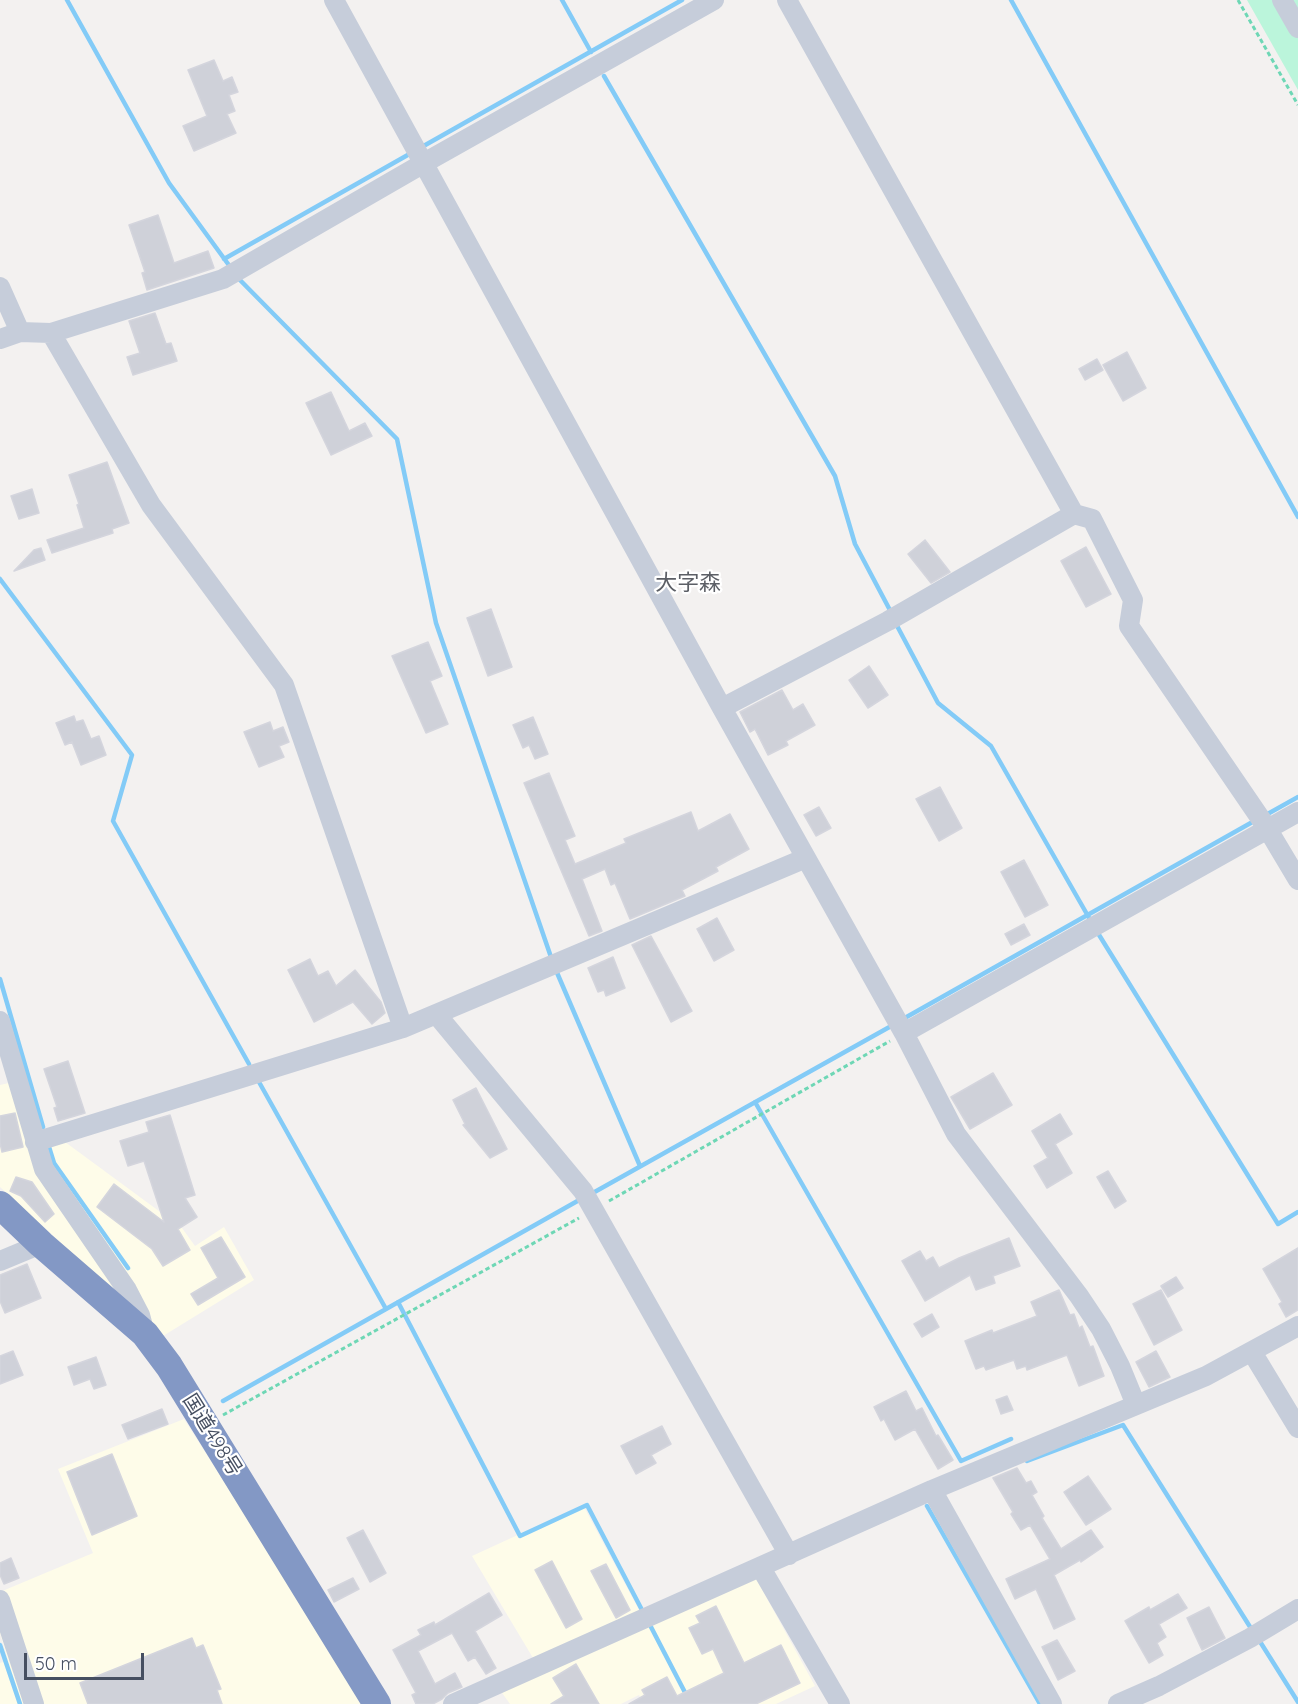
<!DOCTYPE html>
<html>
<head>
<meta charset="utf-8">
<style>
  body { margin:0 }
  #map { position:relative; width:1298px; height:1704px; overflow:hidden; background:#f3f1f0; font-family:Quicksand,sans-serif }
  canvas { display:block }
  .scale { position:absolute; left:24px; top:1653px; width:120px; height:27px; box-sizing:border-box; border:3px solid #464f61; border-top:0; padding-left:8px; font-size:18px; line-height:21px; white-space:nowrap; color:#464f61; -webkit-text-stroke:4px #fff; paint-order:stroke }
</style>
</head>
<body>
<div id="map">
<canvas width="1298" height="1704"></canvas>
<div class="scale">50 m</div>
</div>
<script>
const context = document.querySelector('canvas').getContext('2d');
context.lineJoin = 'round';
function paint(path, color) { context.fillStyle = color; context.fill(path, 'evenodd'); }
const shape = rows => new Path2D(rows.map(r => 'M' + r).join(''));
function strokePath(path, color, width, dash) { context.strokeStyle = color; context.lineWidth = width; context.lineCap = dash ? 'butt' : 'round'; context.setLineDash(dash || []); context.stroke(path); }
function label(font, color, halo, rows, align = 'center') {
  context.font = font + ' Quicksand,"Noto Sans JP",sans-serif'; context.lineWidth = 4.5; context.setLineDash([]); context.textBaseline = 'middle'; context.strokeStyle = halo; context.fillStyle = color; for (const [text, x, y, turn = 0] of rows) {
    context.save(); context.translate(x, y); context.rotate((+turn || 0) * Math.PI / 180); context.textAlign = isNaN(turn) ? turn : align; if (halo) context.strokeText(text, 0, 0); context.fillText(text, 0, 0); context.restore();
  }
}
paint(shape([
  [13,1082,34,1148,61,1139,182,1228,195,1246,224,1227,254,1280,163,1336,0,1187,0,1085],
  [184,1419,366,1704,0,1704,0,1663,8,1660,0,1633,0,1592,93,1553,58,1469],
  [583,1505,640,1612,748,1564,815,1686,776,1704,644,1704,639,1695,621,1704,510,1704,500,1690,539,1668,472,1556]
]), '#fefce9');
paint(shape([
  [1247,0,1298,0,1298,90]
]), '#bbf5db');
strokePath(shape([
  [67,0,169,183,231,268],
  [562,0,591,52],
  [1011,0,1298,517],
  [604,76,835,476,855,544,892,614],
  [420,148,682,0],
  [224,259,413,152],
  [238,278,397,439,436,623,552,960],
  [0,579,132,755,113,821,249,1064],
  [895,622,938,703,991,746,1092,923],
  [1264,816,1298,797],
  [1096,930,1278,1224,1298,1212],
  [555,968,640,1166],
  [0,979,43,1127],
  [903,1019,1256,820],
  [259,1082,386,1309],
  [755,1102,961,1461,1011,1439],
  [49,1147,54,1163,128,1268],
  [591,1194,893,1025],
  [398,1302,520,1536,587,1505,642,1610],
  [223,1401,581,1199],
  [1027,1461,1123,1425,1252,1630],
  [927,1506,1040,1704],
  [651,1627,691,1704],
  [1259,1640,1298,1702],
  [0,1645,20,1704]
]), '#83cbf7', 4.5);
const building = shape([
  [214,60,223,81,232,77,238,92,229,95,235,111,227,114,236,133,194,151,183,126,207,116,188,70,214,60],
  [158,215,174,263,208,251,214,268,147,290,142,273,145,272,129,225,158,215],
  [155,313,166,344,171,343,177,361,133,375,127,357,140,353,129,321,155,313],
  [1127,352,1146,388,1123,401,1103,365,1127,352],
  [1097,359,1103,370,1085,380,1079,369,1097,359],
  [331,392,349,431,365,423,372,436,331,455,306,403,331,392],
  [107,462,129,523,112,529,113,533,52,553,47,540,84,528,77,505,79,504,69,475,107,462],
  [32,489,39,513,19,519,11,496,32,489],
  [925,540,950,572,931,583,908,554,925,540],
  [1086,547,1111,594,1086,607,1061,561,1086,547],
  [41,548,45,560,14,571,34,550,41,548],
  [491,609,512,667,488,676,467,618,491,609],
  [428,642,442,676,430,681,448,724,426,733,392,656,428,642],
  [869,666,888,695,868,708,849,680,869,666],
  [782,690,793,710,803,704,815,725,786,741,788,745,768,755,755,729,750,732,740,712,782,690],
  [74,716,76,722,83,720,91,739,99,736,106,755,81,765,72,742,65,745,56,723,74,716],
  [533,717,548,754,535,759,529,745,523,748,513,725,533,717],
  [270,722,273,731,283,727,289,742,279,746,284,757,259,767,244,732,270,722],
  [549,773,575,836,565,840,575,864,626,843,624,839,691,812,698,831,730,814,749,849,716,867,718,871,682,890,685,896,630,919,615,883,611,885,605,869,582,879,602,931,589,936,524,783,549,773],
  [940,787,962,828,939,841,916,799,940,787],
  [819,807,831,828,816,836,804,815,819,807],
  [1024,860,1048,905,1025,917,1001,872,1024,860],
  [717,918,734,950,714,961,697,929,717,918],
  [1024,924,1030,935,1011,945,1005,934,1024,924],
  [651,936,692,1011,671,1022,632,945,651,936],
  [613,957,625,988,606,996,604,990,598,992,588,968,613,957],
  [310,959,318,976,328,971,336,986,355,970,381,1002,385,1013,372,1024,353,1002,314,1022,288,970,310,959],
  [68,1061,85,1113,58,1121,54,1108,57,1107,44,1069,68,1061],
  [993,1073,1012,1105,970,1129,951,1097,993,1073],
  [476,1088,507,1149,490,1158,463,1125,465,1124,453,1100,476,1088],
  [15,1113,23,1147,2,1152,0,1143,0,1116,15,1113],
  [1060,1114,1072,1134,1055,1144,1072,1173,1047,1188,1034,1166,1048,1158,1032,1131,1060,1114],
  [170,1115,195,1195,185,1198,197,1217,178,1229,190,1250,163,1266,152,1249,97,1207,114,1184,164,1222,144,1161,128,1166,120,1141,149,1132,146,1122,170,1115],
  [1108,1171,1126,1201,1115,1208,1097,1177,1108,1171],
  [16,1177,32,1182,54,1214,45,1222,21,1196,10,1191,16,1177],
  [221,1237,245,1277,198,1305,191,1294,218,1278,201,1248,221,1237],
  [1009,1238,1020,1266,993,1276,995,1283,976,1290,970,1275,925,1301,902,1261,920,1251,926,1261,933,1257,939,1268,959,1258,1009,1238],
  [1298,1248,1298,1310,1286,1317,1279,1304,1282,1302,1263,1269,1298,1248],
  [27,1264,41,1298,5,1313,0,1301,0,1275,27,1264],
  [1176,1277,1183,1288,1168,1297,1161,1286,1176,1277],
  [1059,1290,1070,1315,1074,1314,1079,1328,1082,1326,1090,1347,1093,1346,1104,1376,1079,1386,1067,1355,1027,1370,1026,1366,1017,1369,1014,1360,986,1370,984,1366,976,1369,965,1341,992,1330,993,1333,1037,1316,1031,1302,1059,1290],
  [1161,1290,1182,1330,1154,1345,1133,1304,1161,1290],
  [932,1314,939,1327,922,1337,914,1324,932,1314],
  [13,1351,23,1375,0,1384,0,1356,13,1351],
  [1156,1351,1170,1377,1149,1387,1136,1362,1156,1351],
  [96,1357,106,1385,94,1389,90,1379,74,1385,68,1367,96,1357],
  [906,1391,916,1411,922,1408,936,1436,938,1435,953,1460,938,1469,915,1429,895,1440,884,1419,881,1421,874,1407,906,1391],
  [1007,1396,1013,1410,1001,1414,996,1400,1007,1396],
  [162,1409,168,1424,128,1439,122,1425,162,1409],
  [662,1426,671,1444,651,1455,656,1463,636,1474,621,1446,662,1426],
  [112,1454,137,1516,92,1535,67,1472,112,1454],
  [1017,1468,1026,1483,1031,1481,1037,1492,1032,1495,1044,1516,1042,1518,1061,1549,1091,1530,1103,1547,1081,1562,1080,1560,1054,1575,1075,1619,1054,1629,1036,1589,1015,1599,1006,1579,1050,1559,1030,1525,1021,1530,1011,1514,1013,1512,993,1478,1017,1468],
  [1088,1476,1111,1509,1086,1525,1064,1492,1088,1476],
  [363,1530,386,1573,370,1582,347,1538,363,1530],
  [11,1558,19,1578,4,1584,0,1575,0,1563,11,1558],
  [552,1561,582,1619,566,1628,535,1570,552,1561],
  [606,1564,630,1610,616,1618,591,1571,606,1564],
  [353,1578,359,1589,334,1602,328,1590,353,1578],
  [489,1593,502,1615,475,1631,496,1668,486,1674,475,1657,468,1661,452,1633,418,1651,435,1684,455,1673,462,1687,448,1693,442,1699,433,1704,416,1704,412,1695,416,1693,393,1650,421,1635,418,1630,434,1622,435,1625,489,1593],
  [1178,1594,1187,1608,1159,1624,1166,1637,1157,1643,1163,1655,1149,1663,1125,1621,1149,1607,1150,1610,1178,1594],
  [716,1606,744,1663,781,1645,800,1683,756,1704,629,1704,645,1695,642,1690,667,1677,677,1696,724,1673,713,1649,702,1654,689,1628,700,1623,696,1616,716,1606],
  [1209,1607,1225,1638,1202,1650,1187,1618,1209,1607],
  [192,1638,196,1648,203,1645,221,1689,217,1690,222,1704,88,1704,80,1683,192,1638],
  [1057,1640,1075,1671,1058,1680,1042,1647,1057,1640],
  [576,1664,599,1704,551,1704,564,1696,553,1678,576,1664]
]);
paint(building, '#cfd1d9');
strokePath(building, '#d4d5dd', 1.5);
strokePath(shape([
  [1238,0,1298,105],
  [609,1201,890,1041],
  [223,1415,579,1218]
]), '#6ed7b5', 3, [4.5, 3]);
strokePath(shape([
  [334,0,722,708,904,1033,956,1134,1079,1296,1101,1329,1120,1366,1136,1405],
  [787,0,1074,514],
  [1282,0,1298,28],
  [0,287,20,332],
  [51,333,151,505,284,685,403,1028],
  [0,339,20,332,51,333,223,279,424,163,714,0],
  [722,708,888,621,1074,514,1092,519,1133,600,1129,626,1267,828,1298,880],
  [437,1015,583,1191,789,1555],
  [0,1021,44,1169,127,1290,140,1315,144,1330],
  [904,1033,1298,812],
  [35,1142,403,1028,806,858],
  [0,1261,41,1244],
  [1252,1352,1298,1428],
  [932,1490,1052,1704],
  [761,1568,840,1704],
  [0,1600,34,1704],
  [453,1704,932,1490,1206,1376,1298,1326],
  [1118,1704,1159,1686,1250,1638,1298,1609]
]), '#c6cdda', 20);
strokePath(shape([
  [0,1205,41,1244,145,1334,169,1366,377,1704]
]), '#8398c5', 28);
label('20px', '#464f61', '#fff', [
  ["国道498号",212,1435,58]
]);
label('22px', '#5c5f66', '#fff', [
  ["大字森",688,583]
]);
</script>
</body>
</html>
